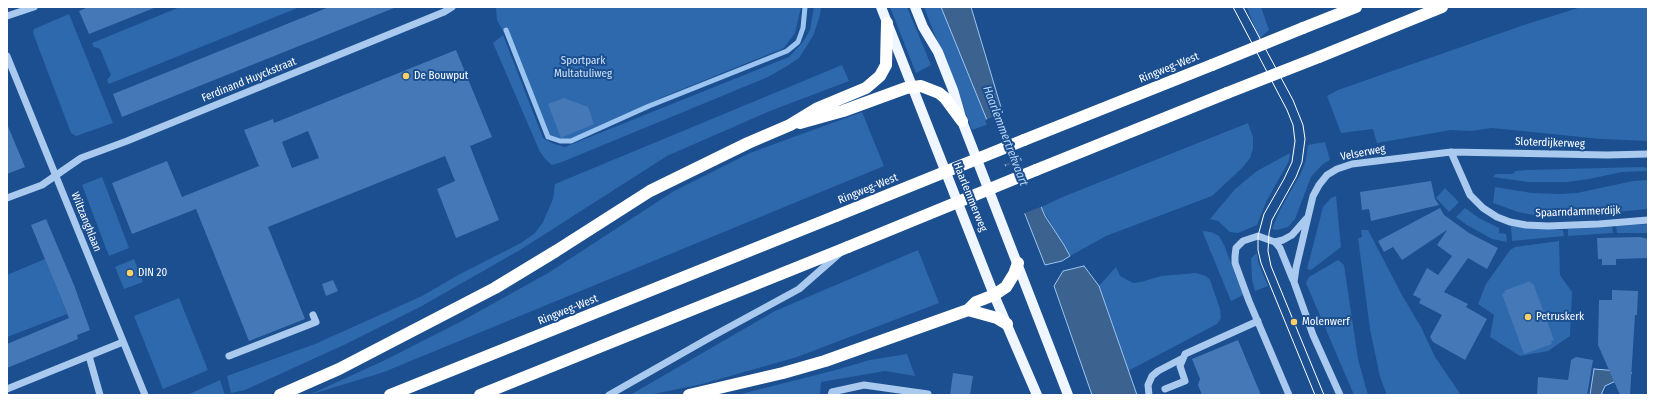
<!DOCTYPE html>
<html>
<head>
<meta charset="utf-8">
<style>
  body { margin:0 }
  #map { position:relative; width:1655px; height:402px; overflow:hidden; background:#1b4f8f; font-family:"Fira Sans Condensed",sans-serif }
  canvas { display:block }
  .frame { position:absolute; inset:0; border:8px solid #fff; pointer-events:none }
</style>
</head>
<body>
<div id="map">
<canvas width="1655" height="402"></canvas>
<div class="frame"></div>
</div>
<script>
const context = document.querySelector('canvas').getContext('2d');
context.lineJoin = 'round';
function paint(path, color) { context.fillStyle = color; context.fill(path, 'evenodd'); }
const shape = rows => new Path2D(rows.map(r => 'M' + r).join(''));
function strokePath(path, color, width, dash) { context.strokeStyle = color; context.lineWidth = width; context.lineCap = dash ? 'butt' : 'round'; context.setLineDash(dash || []); context.stroke(path); }
function label(font, color, halo, rows, align = 'center') {
  context.font = font + ' "Fira Sans Condensed",sans-serif'; context.lineWidth = 4; context.setLineDash([]); context.textBaseline = 'middle'; context.strokeStyle = halo; context.fillStyle = color; for (const [text, x, y, turn = 0] of rows) {
    context.save(); context.translate(x, y); context.rotate((+turn || 0) * Math.PI / 180); context.textAlign = isNaN(turn) ? turn : align; if (halo) context.strokeText(text, 0, 0); context.fillText(text, 0, 0); context.restore();
  }
}
paint(shape([
  [180,7,300,7,109,84,107,80,111,75,100,49,94,47,92,43],
  [496,7,801,7,795,33,784,48,663,97,565,143,551,140,544,129,504,33,497,20],
  [814,7,821,7,820,15,813,36,799,58,787,66,768,77,562,162,552,165,545,159,540,152,493,43,503,35,543,138,554,144,565,147,789,57,803,42,810,30],
  [890,7,907,7,931,65,916,73],
  [924,7,941,7,989,124,972,130],
  [1247,7,1261,7,1269,30,1259,39],
  [1581,7,1648,7,1648,141,1601,139,1492,128,1471,131,1451,130,1377,143,1373,129,1341,133,1327,96,1338,90,1524,25],
  [69,14,113,123,76,136,71,133,33,33,34,29],
  [842,65,849,81,770,111,667,156,520,250,420,307,346,344,245,390,231,393,227,376,315,344,422,296,460,274,521,243,535,233,543,222,553,199,555,184],
  [862,112,884,166,384,372,309,395,383,361,460,322,548,273,674,191,750,153],
  [1248,123,1253,137,1253,149,1250,158,1242,168,1212,196,1106,236,1070,256,1041,207,1065,196],
  [1325,142,1330,160,1323,164,1311,177,1295,219,1288,227,1277,230,1272,229,1280,210,1301,173,1306,160,1308,145],
  [1290,153,1289,161,1266,202,1257,225,1238,233,1230,232,1218,221,1210,219,1235,189,1257,171],
  [1643,167,1648,168,1648,171,1622,172,1589,179,1567,182,1528,182,1493,177,1496,174,1511,174,1514,173,1515,171,1527,170],
  [102,177,129,248,109,256,82,185],
  [1648,180,1648,209,1573,216,1538,216,1518,212,1493,203,1495,187,1532,193,1561,194,1577,193,1633,181],
  [1445,188,1459,202,1449,212,1436,198],
  [1336,196,1341,247,1311,270,1307,269,1323,207,1331,198],
  [1465,208,1479,218,1499,228,1499,233,1506,234,1507,242,1492,239,1467,225,1456,217],
  [1648,224,1648,233,1617,233,1616,226],
  [1511,226,1563,230,1564,236,1512,241],
  [1612,227,1613,233,1568,236,1568,229],
  [1361,230,1368,230,1403,297,1421,327,1435,357,1461,395,1387,395,1380,377,1370,329,1358,238,1362,237],
  [1203,231,1211,232,1219,236,1224,245,1243,295,1231,301,1203,233],
  [1559,241,1560,275,1572,292,1570,336,1548,351,1520,356,1490,337,1494,315,1478,304,1486,284,1510,250,1515,247],
  [918,250,939,303,797,357,702,384,649,395,630,395,775,311],
  [1257,253,1258,262,1268,286,1255,291,1252,280,1251,258],
  [45,259,67,314,7,337,7,275],
  [134,259,143,282,124,289,115,267],
  [1338,260,1344,265,1358,359,1368,395,1354,395,1306,283,1309,277],
  [1116,267,1120,276,1133,283,1141,282,1161,276,1196,273,1206,276,1210,280,1220,309,1221,318,1217,324,1128,371,1099,286],
  [179,298,208,370,163,389,134,316],
  [907,354,915,376,885,371,821,382,820,395,737,395,832,371,870,360],
  [220,380,225,395,187,395]
]), '#2e69ad');
const water = shape([
  [941,7,971,7,1006,124,1045,216,1064,245,1070,256,1062,261,1045,265,1017,194,941,7],
  [1084,266,1099,286,1137,395,1092,395,1054,286,1063,271,1084,266],
  [1594,369,1631,372,1631,374,1605,386,1601,395,1590,395,1594,369]
]);
paint(water, '#3c6290');
strokePath(water, '#9cc4f0', 1);
paint(shape([
  [1005,112,1022,157,1003,165,985,120],
  [1023,160,1043,206,1023,214,1004,167]
]), '#1b4f8f');
strokePath(shape([
  [506,30,548,137,560,141,571,141,649,106,787,51,798,42,803,28,805,7]
]), '#9cc4f0', 5);
paint(shape([
  [88,7,154,7,154,8,89,34,79,11],
  [329,7,394,8,122,117,113,94],
  [456,50,492,137,470,146,499,220,456,238,437,189,455,181,445,156,268,227,305,319,249,341,196,209,132,234,112,183,167,161,182,197,259,166,244,130,273,119,274,123],
  [308,131,319,158,292,168,282,142],
  [564,98,588,107,594,124,561,138,548,104],
  [7,124,25,167,7,174],
  [1431,181,1435,199,1439,205,1371,221,1369,209,1362,210,1360,192],
  [1440,208,1444,215,1469,233,1498,248,1487,269,1468,258,1444,292,1468,304,1466,307,1487,319,1465,360,1433,342,1430,337,1442,315,1419,303,1421,299,1413,295,1427,268,1438,275,1452,256,1437,245,1447,230,1402,260,1393,247,1384,252,1378,241],
  [46,219,74,285,90,330,77,335,78,339,7,368,7,344,69,318,31,225],
  [1640,237,1648,239,1648,258,1616,259,1616,265,1602,265,1602,259,1598,259,1597,238],
  [333,280,338,291,326,296,322,284],
  [1530,281,1531,284,1533,283,1554,340,1551,341,1552,344,1524,354,1502,294,1505,293,1504,291],
  [1612,290,1638,291,1637,315,1635,315,1630,395,1620,395,1598,345,1599,300,1612,300],
  [1238,340,1261,395,1202,395,1198,385,1200,379,1192,359],
  [1576,357,1593,360,1587,395,1537,395,1538,377,1568,380,1571,360],
  [953,373,973,376,970,395,950,395]
]), '#4478b7');
strokePath(shape([
  [7,16,34,7],
  [7,56,145,395],
  [1451,152,1470,195,1483,208,1497,217,1510,222,1526,225,1548,226,1599,224,1648,220],
  [7,198,42,185,81,158,127,141,444,12,452,7],
  [1275,242,1280,248,1293,280],
  [89,356,100,395],
  [229,356,316,322,313,315],
  [7,389,123,342],
  [1165,389,1185,381,1180,366,1185,354,1258,321],
  [609,395,711,337,799,289,840,253],
  [831,395,832,392,864,385,928,394],
  [1149,395,1148,385,1152,376,1158,371,1183,358],
  [1289,395,1249,301,1235,263,1235,256,1236,248,1243,241,1258,236,1275,242,1283,240,1292,235,1306,219],
  [1340,395,1313,335,1294,282,1296,268,1313,196,1319,185,1327,175,1337,169,1352,164,1451,152,1607,155,1648,154]
]), '#a9c9ee', 7);
strokePath(shape([
  [881,7,994,295,1037,395],
  [915,7,923,27,938,52,953,90,962,121,1068,395]
]), '#f0f6ff', 10);
strokePath(shape([
  [1303,28,1356,7],
  [1319,57,1442,7],
  [800,123,843,111,906,88,921,86,939,93,945,98,962,121],
  [1024,140,1212,65],
  [1036,170,1227,93],
  [968,310,997,318,1007,324],
  [280,395,339,369,495,288,556,251,650,191,748,143,790,125,818,108,866,88,880,76,886,65,887,23],
  [390,395,836,216],
  [480,395,848,247],
  [689,395,783,373,825,361,968,310,976,302,994,295,1006,287,1014,274,1018,263]
]), '#fff', 12);
strokePath(shape([
  [1233,7,1287,110,1293,125,1295,141,1292,162,1284,179,1264,214,1258,236,1258,250,1261,263,1315,395],
  [1243,7,1293,100,1303,125,1305,139,1302,162,1296,177,1272,220,1269,233,1268,251,1271,266,1280,288,1324,395]
]), '#fff', 1);
strokePath(shape([
  [1212,65,1303,28],
  [1227,93,1319,57],
  [836,216,1024,140],
  [848,247,1036,170]
]), '#fff', 12);
for (const [x, y, r, color] of [
  [406,76,4,"#ffd166"],
  [130,273,4,"#ffd166"],
  [1528,317,4,"#ffd166"],
  [1294,322,4,"#ffd166"]
]) { const dot = new Path2D(); dot.arc(x, y, r, 0, 2 * Math.PI); context.fillStyle = color; context.fill(dot); strokePath(dot, '#1b4f8f', 1.5); }
label('11px', '#cfe3fa', '#1b4f8f', [
  ["Sportpark",583,61],
  ["Multatuliweg",583,74]
]);
label('11px', '#fff', '#1b4f8f', [
  ["Ringweg-West",1169,68,-22],
  ["Ferdinand Huyckstraat",249,80,-22],
  ["Sloterdijkerweg",1550,143,2],
  ["Velserweg",1363,153,-11],
  ["Ringweg-West",868,189,-22],
  ["Haarlemmerweg",970,197,68],
  ["Spaarndammerdijk",1578,212,-2],
  ["Wiltzanghlaan",86,222,68],
  ["Ringweg-West",568,310,-22]
]);
label('11px', '#fff', '#1b4f8f', [
  ["De Bouwput",414,76],
  ["DIN 20",138,273],
  ["Petruskerk",1536,317],
  ["Molenwerf",1302,322]
], 'left');
label('italic 12px', '#b5d3f5', '#1b4f8f', [
  ["Haarlemmertrekvaart",1005,136,69]
]);
</script>
</body>
</html>
